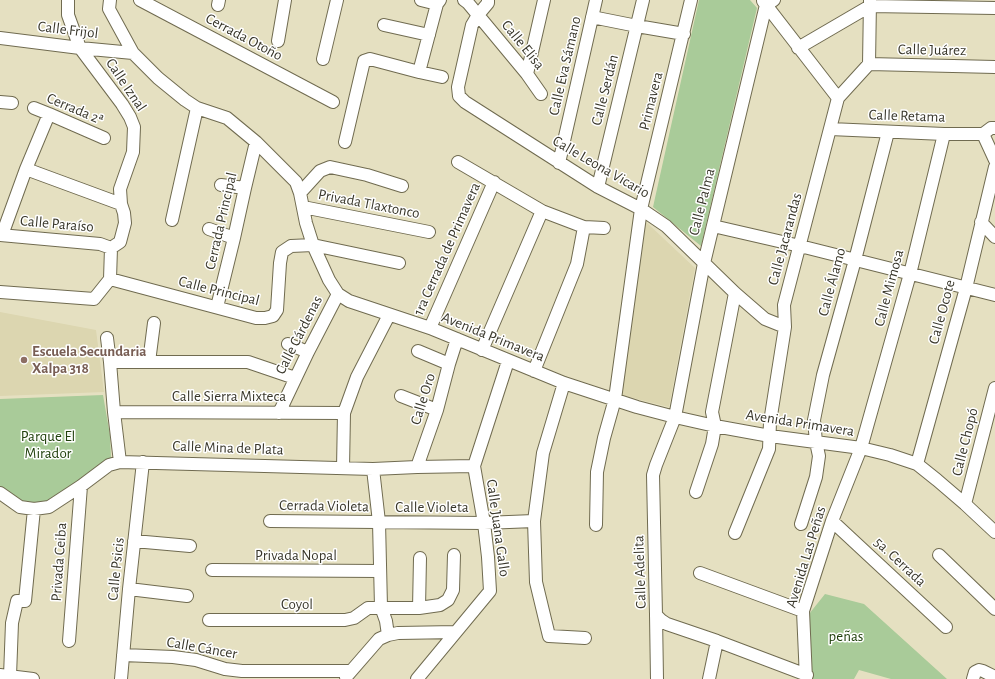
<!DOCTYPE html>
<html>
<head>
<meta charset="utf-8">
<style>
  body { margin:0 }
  canvas { display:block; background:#e5e0c1 }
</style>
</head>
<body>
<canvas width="995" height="679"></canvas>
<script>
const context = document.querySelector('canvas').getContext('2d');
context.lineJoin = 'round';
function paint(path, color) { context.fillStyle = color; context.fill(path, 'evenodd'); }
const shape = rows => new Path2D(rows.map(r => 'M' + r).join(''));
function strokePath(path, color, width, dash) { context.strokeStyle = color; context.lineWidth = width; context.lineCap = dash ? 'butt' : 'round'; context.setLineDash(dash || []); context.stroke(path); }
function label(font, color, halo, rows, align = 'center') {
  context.font = font + ' "Alegreya Sans",sans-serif'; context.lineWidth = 3; context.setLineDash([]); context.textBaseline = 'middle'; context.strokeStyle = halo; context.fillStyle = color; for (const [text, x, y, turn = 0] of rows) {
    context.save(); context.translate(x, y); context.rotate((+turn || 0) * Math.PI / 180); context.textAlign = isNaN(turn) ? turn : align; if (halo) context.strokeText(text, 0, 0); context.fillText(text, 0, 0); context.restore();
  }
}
paint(shape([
  [645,221,695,268,669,407,621,395],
  [0,312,96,330,104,392,0,396]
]), '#dcd6b0');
paint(shape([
  [699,0,750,0,757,8,701,246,653,207],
  [103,395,110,435,111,458,93,469,49,503,36,506,19,501,0,490,0,399],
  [825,594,864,604,947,679,891,679,859,670,854,679,811,679,809,614]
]), '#a9cb99');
const minor = shape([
  [110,0,109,9,133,53,158,78,185,100,197,108,227,118,256,142,296,182,300,193,306,223,313,245,329,280,338,294,349,301,430,328,564,383,637,407,675,417,715,426,770,436,861,448,890,455,917,464,937,480,965,504,995,532],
  [140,0,333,102],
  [421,0,437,4],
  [464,0,468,3,478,15,527,74,541,94],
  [488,0,488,3,478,15,472,25,458,87,459,96,465,102,598,187,641,209,666,226,735,293,765,319,785,327],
  [763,1,838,98],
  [218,5,219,0],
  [592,17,637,26,684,34],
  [384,25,429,35],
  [0,38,80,48,133,53],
  [278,41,285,0],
  [798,48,870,6,995,8],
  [323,59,337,0],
  [869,64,995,67],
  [869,64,870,1],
  [419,72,437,4,440,0],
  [527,74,544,0],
  [0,102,12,103],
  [34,108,49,114,104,138],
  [830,129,944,134,983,134],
  [983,134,995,160],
  [983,134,991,128,995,128],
  [345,142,364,61,370,59,419,72,442,77],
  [458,162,542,211,584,227,604,228],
  [559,163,596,0],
  [26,169,121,204],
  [221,185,245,188],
  [598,187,643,0],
  [300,193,320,171,330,167,367,175,402,186],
  [303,207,429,232],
  [172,220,197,108],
  [981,222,995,237],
  [713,226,800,246,995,295],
  [209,229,234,238],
  [0,235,100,244,111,248],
  [2,235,26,169,49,114],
  [110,279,256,318,265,318,273,316,277,310,280,263,282,252,291,246,313,245,399,263],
  [0,292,94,299,110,279,111,248,120,242,125,223,124,213,121,204,120,189,133,152,134,127,130,117,122,104,80,48,68,15,68,0],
  [217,307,234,238,245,188,256,142],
  [430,328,494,182],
  [107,338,110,362,114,412,120,462],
  [288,344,308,352],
  [482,350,542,211],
  [418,351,449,364],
  [110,362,248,362,295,378],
  [149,362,154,323],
  [534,371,577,264,584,227],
  [564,383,543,453,534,521,536,582,549,636,585,638],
  [401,396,437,410],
  [114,412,344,413],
  [279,413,308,352,338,294],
  [917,464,966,288,995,167],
  [417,467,437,410,449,364,457,339],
  [343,468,344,413,357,377,389,315],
  [373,469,379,522,381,607,386,621,388,635],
  [696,492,712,444,715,426,712,412,735,293],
  [0,493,20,507,34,509,49,507,81,486,109,465,120,462,373,469,417,467,474,466],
  [965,504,995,388],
  [270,521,484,523,534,521],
  [832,521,946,627],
  [801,524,816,477,819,456,816,442,814,420,823,375,855,260,888,132],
  [596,525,597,472,604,438,615,399,641,209,691,0],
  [735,533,769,449,770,422,785,327,784,305,838,98,869,64],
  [134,541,190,546],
  [939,555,995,609],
  [212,570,380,571],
  [700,573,803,611],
  [129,589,187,596],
  [419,608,420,558],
  [656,615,661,620,667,624,717,641,807,675],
  [209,620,345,620,354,618,368,608,419,608,440,605,448,600,453,590,454,555],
  [69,641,81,486],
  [123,655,173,657,196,660,225,669,242,671,351,671],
  [0,675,33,679],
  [10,676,12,623,17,601,25,601,34,509],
  [346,677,379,639,388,635,398,633,456,632],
  [121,679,129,589,143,462],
  [417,679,490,591,488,557,484,523,474,466,508,361],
  [657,679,656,615,653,475,656,465,675,417,704,263,766,5,774,0],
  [709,679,717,641],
  [806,679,803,611,832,521,861,448,910,274,944,134],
  [973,679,975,672,979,670,983,671,995,677]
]);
strokePath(minor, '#706b50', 14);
strokePath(minor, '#fff', 12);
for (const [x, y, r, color] of [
  [24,360,4,"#8d6e63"]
]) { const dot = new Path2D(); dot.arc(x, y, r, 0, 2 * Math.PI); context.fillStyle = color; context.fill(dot); strokePath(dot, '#fff', 1.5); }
label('15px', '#39372b', '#fff', [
  ["Calle Frijol",68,30,7],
  ["Cerrada Otoño",244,37,28],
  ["Calle Elisa",523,45,51],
  ["Calle Juárez",932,50,1],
  ["Calle Eva Sámano",565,66,-77],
  ["Calle Iznal",126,85,56],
  ["Calle Serdán",605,90,-76],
  ["Primavera",651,101,-76],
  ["Cerrada 2ª",75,109,23],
  ["Calle Retama",907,116,2],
  ["Calle Leona Vicario",601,167,30],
  ["Calle Palma",702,202,-76],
  ["Privada Tlaxtonco",369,204,11],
  ["Cerrada Principal",221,221,-77],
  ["Calle Paraíso",57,224,5],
  ["Calle Jacarandas",785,239,-75],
  ["1ra Cerrada de Primavera",447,249,-66],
  ["Calle Álamo",832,282,-75],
  ["Calle Mimosa",889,288,-75],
  ["Calle Principal",219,291,14],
  ["Calle Ocote",942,312,-75],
  ["Calle Cárdenas",299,335,-63],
  ["Avenida Primavera",493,337,22],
  ["Calle Sierra Mixteca",229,396],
  ["Calle Oro",423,399,-73],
  ["Avenida Primavera",800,423,9],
  ["Calle Chopó",965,442,-76],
  ["Calle Mina de Plata",228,448,2],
  ["Cerrada Violeta",324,506,1],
  ["Calle Violeta",432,507],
  ["Calle Juana Gallo",498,528,82],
  ["Privada Nopal",296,555],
  ["Avenida Las Peñas",806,557,-73],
  ["Privada Ceiba",59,562,-86],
  ["5a. Cerrada",900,562,43],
  ["Calle Psicis",116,569,-84],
  ["Calle Adelita",640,572,-92],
  ["Coyol",297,604],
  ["Calle Cáncer",202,648,10]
]);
label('bold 15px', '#785e54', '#fff', [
  ["Escuela Secundaria",32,351],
  ["Xalpa 318",32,368]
], 'left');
label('15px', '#20400c', '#fff', [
  ["Parque El",48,436],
  ["Mirador",48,453],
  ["peñas",846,636]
]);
</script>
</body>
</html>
